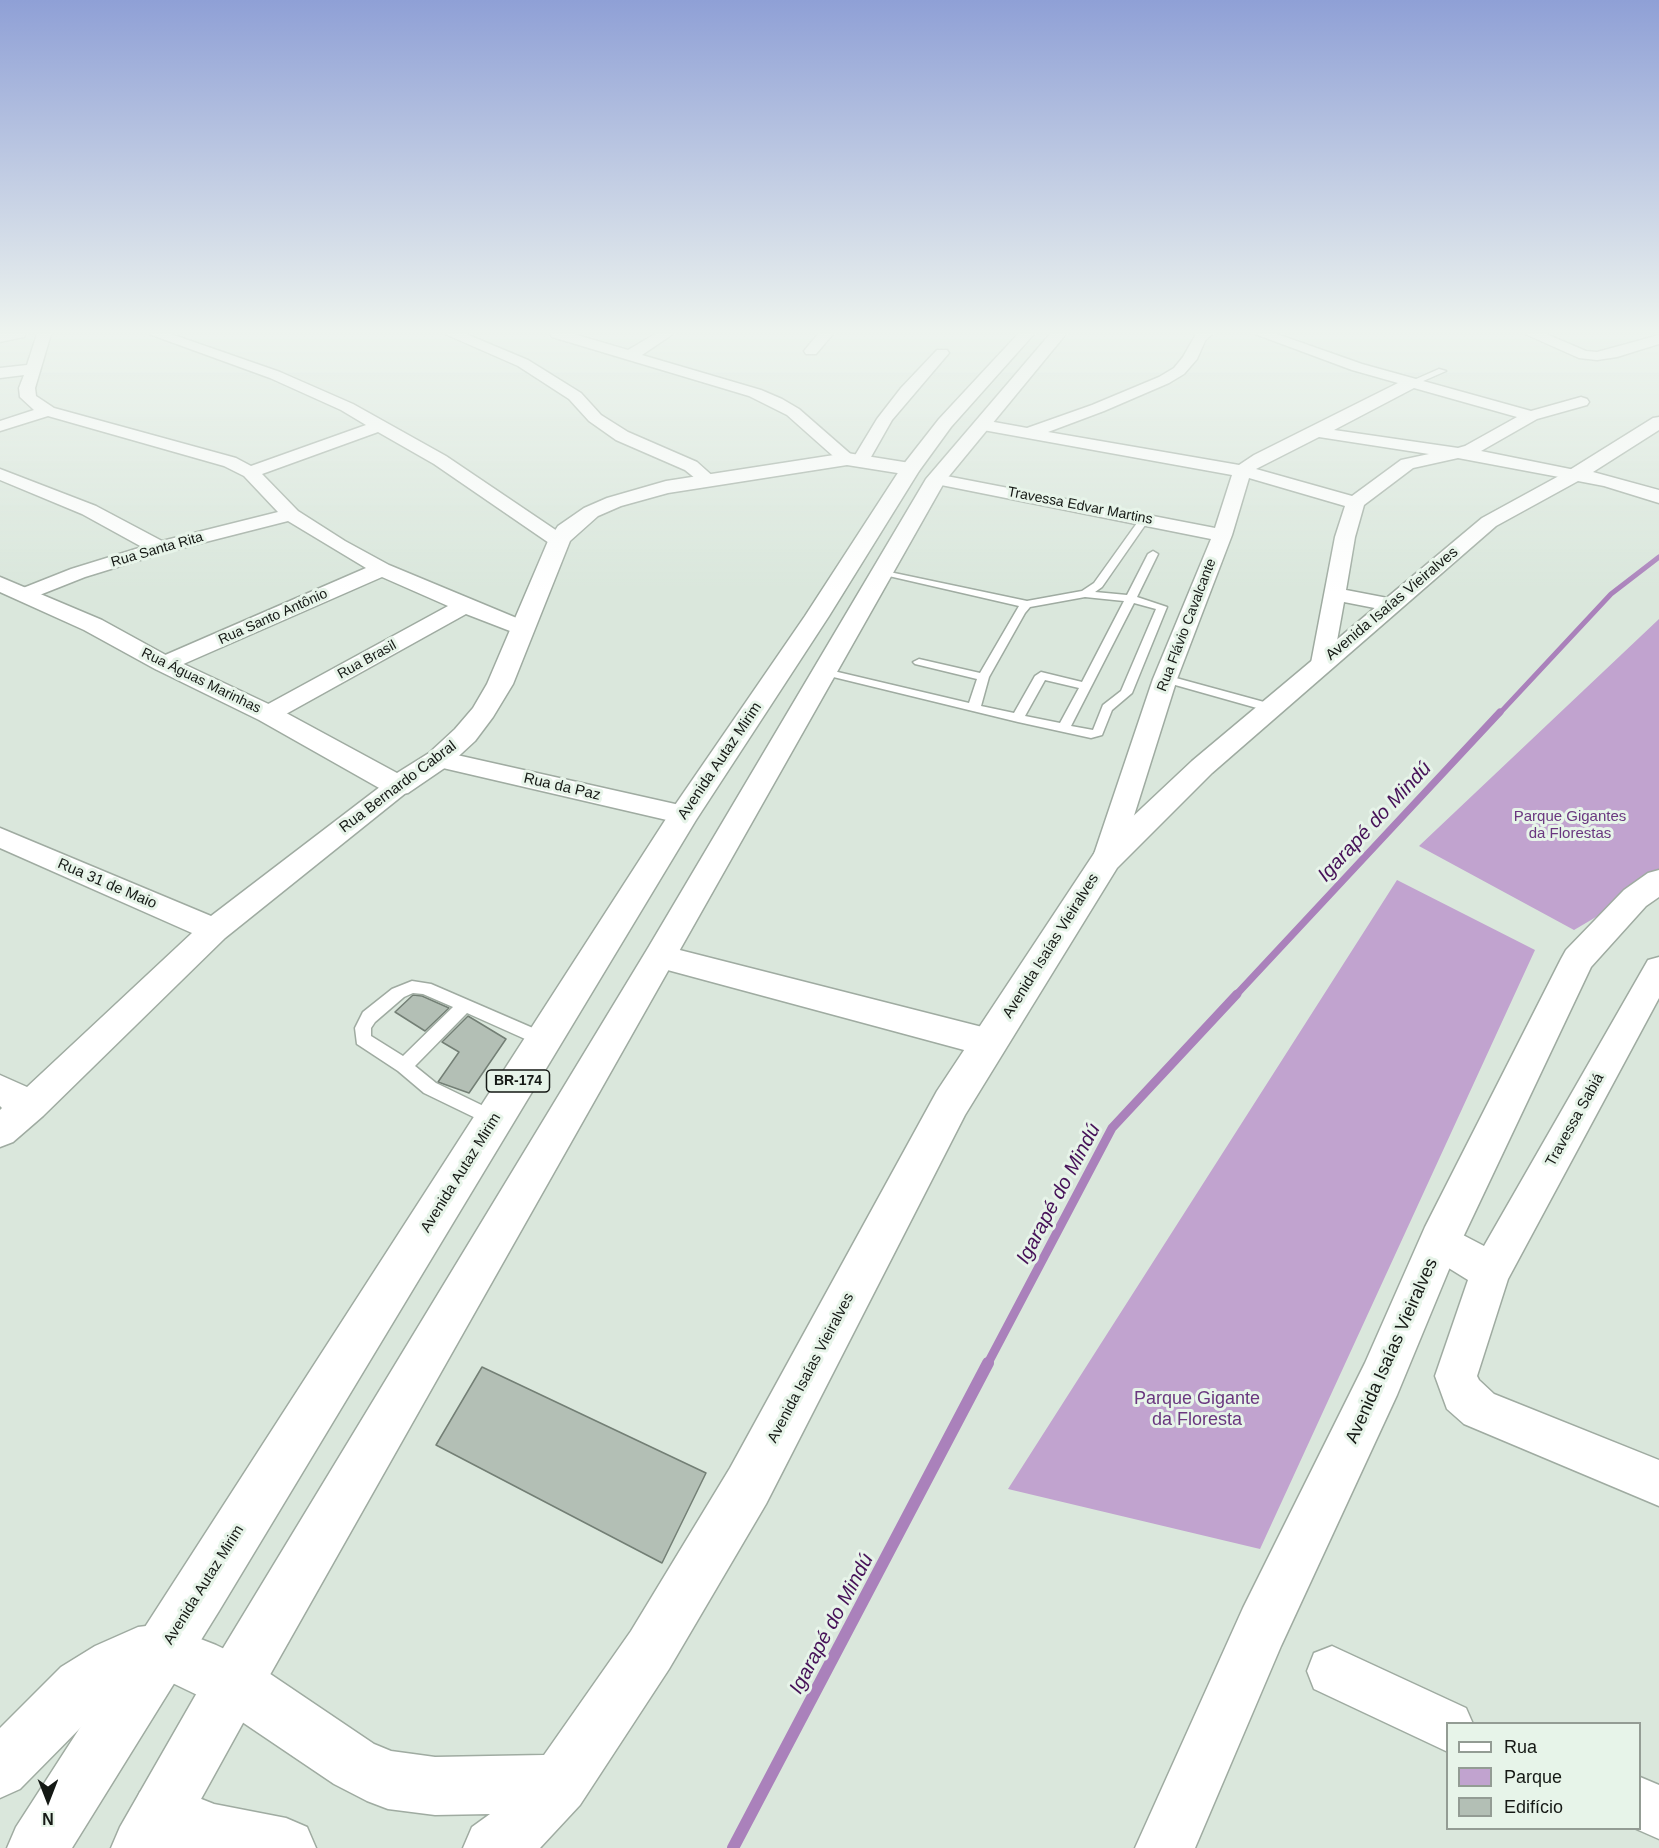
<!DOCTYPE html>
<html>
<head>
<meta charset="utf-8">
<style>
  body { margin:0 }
  #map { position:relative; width:1659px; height:1848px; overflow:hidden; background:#dae7dc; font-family:Helvetica,sans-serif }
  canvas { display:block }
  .legend { position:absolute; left:1446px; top:1722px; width:195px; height:108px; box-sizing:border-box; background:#e7f4e9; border:2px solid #939c94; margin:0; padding:8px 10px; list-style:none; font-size:18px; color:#151915 }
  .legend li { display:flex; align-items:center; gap:12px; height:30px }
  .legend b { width:30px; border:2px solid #939c94 }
  .north { position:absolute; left:18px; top:1770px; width:60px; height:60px; -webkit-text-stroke:4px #e7f4e9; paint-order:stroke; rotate:180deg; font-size:16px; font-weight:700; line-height:24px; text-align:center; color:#151915 }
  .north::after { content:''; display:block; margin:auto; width:21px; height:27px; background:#151915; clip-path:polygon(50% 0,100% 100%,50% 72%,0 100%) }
</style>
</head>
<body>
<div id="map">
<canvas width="1659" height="1848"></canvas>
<ul class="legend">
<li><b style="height:8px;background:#fff"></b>Rua</li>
<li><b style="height:16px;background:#c1a3cf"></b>Parque</li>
<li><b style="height:16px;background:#b3bfb5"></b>Edifício</li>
</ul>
<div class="north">N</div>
</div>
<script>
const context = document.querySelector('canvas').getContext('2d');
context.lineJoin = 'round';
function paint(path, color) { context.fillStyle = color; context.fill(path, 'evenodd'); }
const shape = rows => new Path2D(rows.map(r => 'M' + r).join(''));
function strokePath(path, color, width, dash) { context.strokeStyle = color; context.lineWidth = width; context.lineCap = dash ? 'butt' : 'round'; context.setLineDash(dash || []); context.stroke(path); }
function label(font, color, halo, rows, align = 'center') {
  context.font = font + ' Helvetica,sans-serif'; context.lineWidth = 6; context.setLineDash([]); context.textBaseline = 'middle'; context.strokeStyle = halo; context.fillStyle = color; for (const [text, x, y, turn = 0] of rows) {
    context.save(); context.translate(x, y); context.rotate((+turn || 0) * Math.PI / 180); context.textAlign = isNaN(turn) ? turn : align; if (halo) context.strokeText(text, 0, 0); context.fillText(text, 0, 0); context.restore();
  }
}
paint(shape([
  [1659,619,1659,880,1574,930,1419,846],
  [1397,880,1535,950,1260,1549,1008,1489]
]), '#c1a3cf');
strokePath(shape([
  [1499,714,1611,594,1659,557]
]), '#aa81bb', 5);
strokePath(shape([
  [1236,995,1500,712]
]), '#aa81bb', 7);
strokePath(shape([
  [987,1365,1112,1128,1237,994]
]), '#aa81bb', 9);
strokePath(shape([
  [733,1848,988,1363]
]), '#aa81bb', 12);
const building = shape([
  [413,995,422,996,449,1008,425,1031,395,1012,413,995],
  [468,1016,506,1039,469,1093,438,1082,459,1052,442,1042,468,1016],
  [482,1367,706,1473,662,1563,436,1445,482,1367]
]);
paint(building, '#b3bfb5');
strokePath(building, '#737f75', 1.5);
const lane = shape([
  [1439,369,1446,371,1414,385,1407,383,1439,369],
  [1145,515,1150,518,1102,587,1095,592,1127,595,1148,554,1153,551,1158,554,1137,597,1167,607,1132,693,1112,710,1102,735,1091,738,1018,722,821,674,819,672,825,669,969,703,977,679,915,664,913,662,919,659,980,673,1019,606,880,574,880,570,1027,601,1082,591,1094,583,1142,516,1145,515],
  [1085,597,1124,601,1082,682,1041,672,1035,676,1014,713,981,706,989,677,1025,613,1030,607,1085,597],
  [1134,603,1156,609,1121,691,1103,705,1093,730,1071,726,1134,603],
  [1045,680,1079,688,1060,723,1025,716,1045,680],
  [1165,675,1275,705,1277,708,1271,712,1161,681,1161,677,1165,675],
  [412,981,431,984,549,1035,551,1040,549,1045,543,1047,467,1013,415,1066,436,1083,500,1114,503,1119,500,1124,494,1127,488,1124,424,1093,398,1071,357,1044,355,1028,363,1012,392,989,412,981],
  [413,993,423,994,453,1007,403,1056,371,1036,371,1028,375,1022,404,997,413,993]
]);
const street = shape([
  [0,334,26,334,24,337,0,342,0,334],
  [37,334,51,334,35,388,36,396,54,408,236,458,251,466,366,425,341,410,270,378,149,334,171,334,280,372,353,404,446,456,566,537,569,541,566,545,552,545,434,464,378,432,262,474,298,511,345,541,389,565,531,624,534,629,531,634,523,636,466,614,277,719,268,721,259,719,256,714,259,709,448,606,382,577,172,669,164,671,156,669,152,664,156,659,366,568,288,521,166,552,85,577,32,598,25,600,18,598,14,594,18,590,71,569,142,547,82,514,0,480,0,469,96,506,162,541,278,512,244,476,224,466,48,416,0,431,0,421,34,410,20,397,19,388,24,375,0,378,0,368,27,365,37,334],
  [445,334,466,334,528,360,581,393,601,415,628,432,697,462,716,479,713,483,701,483,685,470,616,440,589,421,569,399,518,366,445,334],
  [550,334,574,334,628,350,655,334,673,334,642,355,761,390,782,399,799,409,854,457,877,419,901,388,937,350,947,350,949,353,892,420,867,464,861,465,854,462,847,464,841,463,787,415,749,396,552,337,550,334],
  [818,334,833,334,816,354,806,354,804,351,818,334],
  [1196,334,1212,334,1205,341,1197,359,1184,374,1169,383,1104,411,1048,432,1239,465,1254,455,1398,383,1352,370,1255,334,1277,334,1362,364,1531,411,1581,397,1587,399,1589,402,1587,405,1537,419,1481,451,1575,470,1581,471,1584,475,1581,479,1575,480,1458,458,1413,468,1364,505,1355,537,1346,590,1398,600,1401,605,1398,610,1390,611,1344,602,1333,663,1330,668,1322,670,1314,668,1311,663,1335,537,1345,506,1249,478,1232,535,1177,679,1120,860,1116,867,1106,870,1096,867,1092,860,1153,679,1211,539,936,484,930,483,927,479,930,475,936,474,1215,528,1232,475,983,430,975,425,983,420,1027,428,1092,405,1159,377,1174,368,1183,357,1196,334],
  [1414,388,1517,417,1465,446,1458,448,1334,430,1414,388],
  [1319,437,1429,454,1401,460,1352,496,1256,469,1319,437],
  [1525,334,1546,334,1586,351,1597,352,1659,335,1659,344,1617,357,1597,360,1579,358,1525,334],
  [439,751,684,806,694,809,698,815,694,821,684,824,430,765,426,759,430,753,439,751],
  [398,777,407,780,411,786,407,792,225,938,43,1116,13,1142,0,1147,0,1110,2,1108,0,1106,0,1075,27,1087,192,933,0,848,0,828,211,916,389,780,398,777],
  [660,945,990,1029,1002,1033,1007,1043,1002,1053,990,1057,649,965,645,957,649,949,660,945],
  [1659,957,1659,998,1508,1279,1477,1376,1479,1380,1494,1394,1659,1460,1659,1506,1464,1424,1447,1409,1435,1376,1468,1280,1426,1254,1421,1241,1426,1228,1440,1223,1484,1246,1648,960,1659,957],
  [1332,1646,1466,1708,1473,1724,1448,1724,1448,1752,1314,1689,1307,1671,1314,1653,1332,1646],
  [1640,1777,1659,1785,1659,1839,1634,1828,1640,1828,1640,1777]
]);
const secondary = shape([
  [1659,417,1659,430,1593,472,1659,490,1659,503,1604,486,1578,481,1496,526,1212,773,1117,868,965,1115,766,1504,669,1669,580,1805,540,1848,463,1848,472,1827,490,1814,435,1815,388,1809,367,1801,334,1784,214,1703,162,1678,141,1681,101,1707,20,1789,0,1798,0,1728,61,1667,95,1646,138,1627,162,1624,216,1645,254,1663,374,1744,391,1751,435,1757,544,1755,631,1631,730,1468,937,1091,1095,852,1192,761,1482,518,1568,471,1653,418,1659,417],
  [847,453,910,463,917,465,920,469,917,473,910,475,847,465,668,493,621,506,598,516,570,541,513,684,493,717,475,741,449,765,408,793,398,795,388,793,259,720,155,669,84,630,0,592,0,577,102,620,173,659,277,708,397,773,429,753,455,729,473,708,487,684,548,541,558,526,584,508,607,498,666,481,847,453],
  [1659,870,1659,897,1646,906,1591,967,1457,1250,1397,1395,1281,1646,1195,1848,1135,1848,1243,1608,1365,1363,1425,1227,1561,959,1566,950,1624,890,1648,873,1659,870],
  [161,1783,214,1804,286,1818,307,1827,316,1848,174,1848,140,1834,131,1813,140,1792,161,1783]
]);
const primary = shape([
  [1018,334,1034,334,951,427,919,471,829,616,696,820,219,1611,72,1848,7,1848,16,1827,673,808,805,616,903,465,939,419,1018,334],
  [1050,334,1066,334,945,481,254,1703,174,1848,111,1848,120,1827,214,1663,648,948,926,479,1050,334]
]);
strokePath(lane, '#9faba1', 3);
strokePath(street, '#9faba1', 3);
strokePath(secondary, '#9faba1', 3);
strokePath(primary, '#9faba1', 3);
paint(lane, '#fff');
paint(street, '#fff');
paint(secondary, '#fff');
paint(primary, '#fff');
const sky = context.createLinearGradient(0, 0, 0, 593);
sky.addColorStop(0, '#8fa0d6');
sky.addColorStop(0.56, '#eef4ef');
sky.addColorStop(1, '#eef4ef00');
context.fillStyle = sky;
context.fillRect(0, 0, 1659, 593);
label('14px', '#151915', '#e7f4e9', [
  ["Travessa Edvar Martins",1080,506,11],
  ["Rua Santa Rita",157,550,-16],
  ["Rua Santo Antônio",273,617,-24],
  ["Rua Flávio Cavalcante",1187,625,-69],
  ["Rua Brasil",367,660,-29],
  ["Rua Águas Marinhas",201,681,26]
]);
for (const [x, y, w] of [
  [518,1081,63]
]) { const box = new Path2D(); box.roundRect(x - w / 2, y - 11, w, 22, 4.5); context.fillStyle = '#e7f4e9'; context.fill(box); strokePath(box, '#151915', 1.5); }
label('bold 14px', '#151915', null, [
  ["BR-174",518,1081]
]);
label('15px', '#151915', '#e7f4e9', [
  ["Avenida Isaías Vieiralves",1392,604,-40],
  ["Avenida Autaz Mirim",720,761,-56],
  ["Rua Bernardo Cabral",398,787,-37],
  ["Rua da Paz",562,787,13],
  ["Rua 31 de Maio",107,884,23],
  ["Avenida Isaías Vieiralves",1051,946,-58],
  ["Travessa Sabiá",1575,1120,-61],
  ["Avenida Autaz Mirim",461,1173,-58],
  ["Avenida Isaías Vieiralves",811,1368,-62],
  ["Avenida Autaz Mirim",204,1585,-58]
]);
label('15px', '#6a377f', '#e7f4e9', [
  ["Parque Gigantes",1570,817],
  ["da Florestas",1570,834]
]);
label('18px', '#151915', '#e7f4e9', [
  ["Avenida Isaías Vieiralves",1392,1351,-66]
]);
label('18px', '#6a377f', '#e7f4e9', [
  ["Parque Gigante",1197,1399],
  ["da Floresta",1197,1420]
]);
label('italic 20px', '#461158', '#e7f4e9', [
  ["Igarapé do Mindú",1375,822,-47],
  ["Igarapé do Mindú",1059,1194,-62],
  ["Igarapé do Mindú",832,1624,-62]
]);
</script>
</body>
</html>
